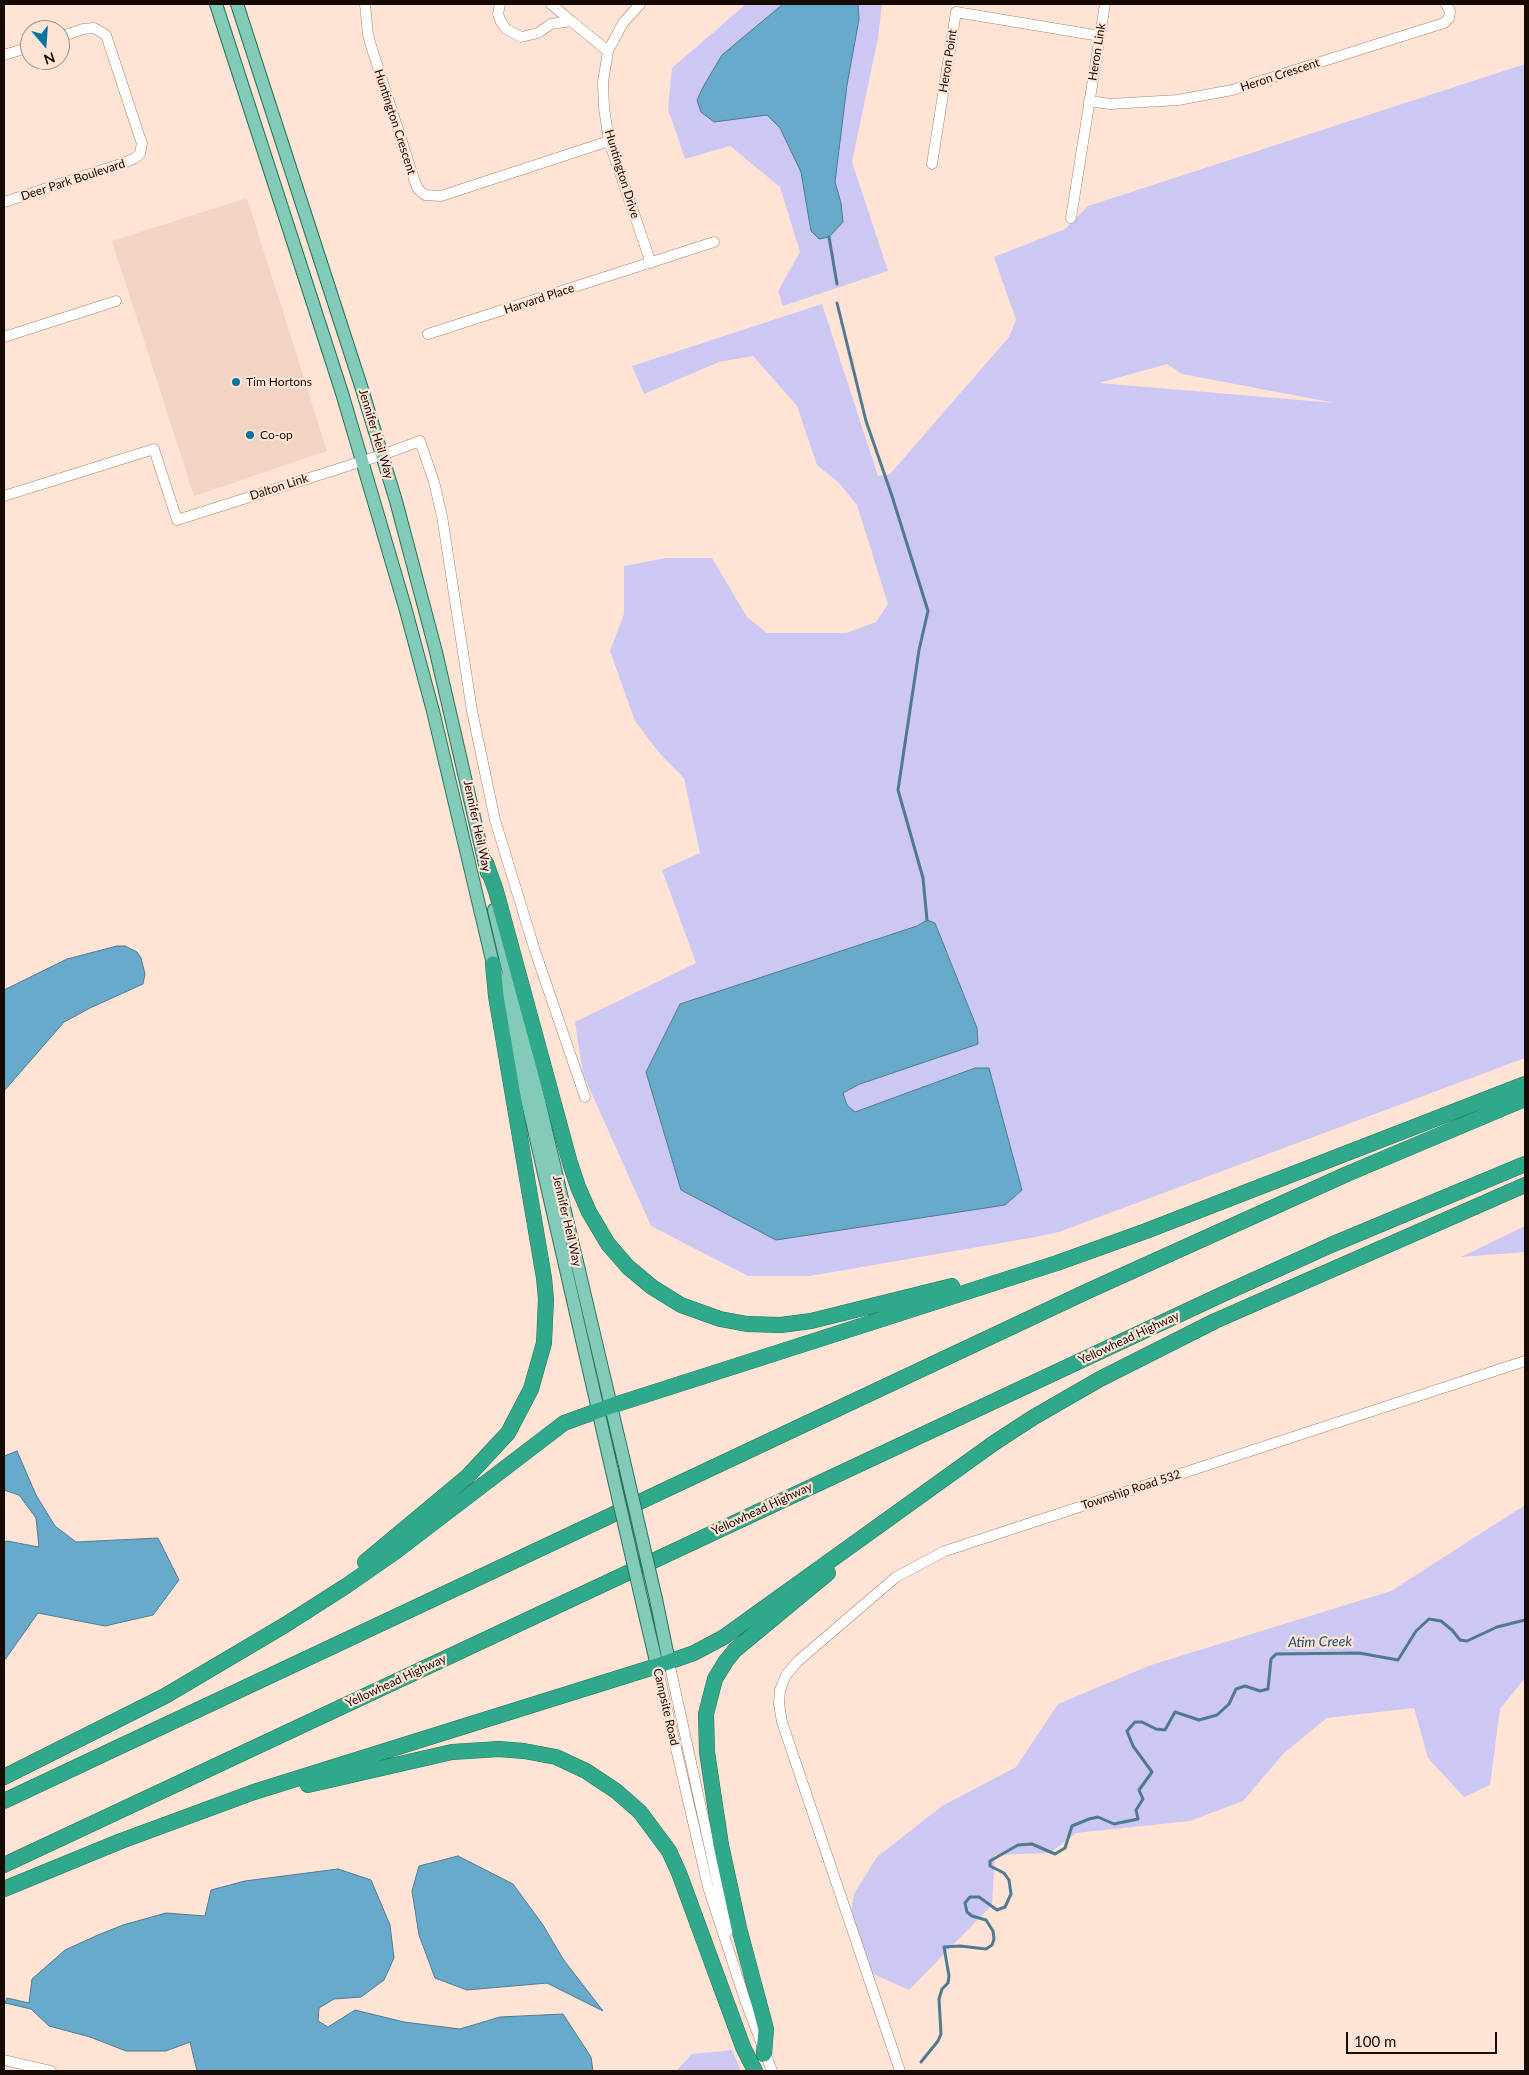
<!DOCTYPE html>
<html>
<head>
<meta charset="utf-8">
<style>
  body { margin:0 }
  #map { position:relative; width:1529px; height:2075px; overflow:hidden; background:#ffe4d6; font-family:Lato,sans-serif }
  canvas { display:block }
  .frame { position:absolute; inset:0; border:5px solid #170a03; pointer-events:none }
  .north { position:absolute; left:20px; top:20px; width:50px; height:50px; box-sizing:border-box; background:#ffe4d6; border:1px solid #a28d82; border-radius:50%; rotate:162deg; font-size:14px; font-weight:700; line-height:20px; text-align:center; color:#170a03 }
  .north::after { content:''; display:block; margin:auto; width:18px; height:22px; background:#00769f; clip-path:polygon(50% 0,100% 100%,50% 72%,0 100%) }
  .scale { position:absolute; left:1346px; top:2032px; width:151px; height:22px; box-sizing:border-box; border:2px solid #170a03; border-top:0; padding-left:6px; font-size:15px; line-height:18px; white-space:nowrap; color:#170a03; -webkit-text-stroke:4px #ffe4d6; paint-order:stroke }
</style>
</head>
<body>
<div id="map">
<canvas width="1529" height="2075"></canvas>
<div class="frame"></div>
<div class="north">N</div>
<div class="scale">100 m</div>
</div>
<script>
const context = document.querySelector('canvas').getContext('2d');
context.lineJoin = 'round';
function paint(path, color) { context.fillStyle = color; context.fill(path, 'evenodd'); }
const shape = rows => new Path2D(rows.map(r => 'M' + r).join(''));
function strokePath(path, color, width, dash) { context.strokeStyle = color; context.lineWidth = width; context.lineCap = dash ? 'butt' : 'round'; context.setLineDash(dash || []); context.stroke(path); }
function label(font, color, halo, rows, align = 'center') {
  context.font = font + ' Lato,sans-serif'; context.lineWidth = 4.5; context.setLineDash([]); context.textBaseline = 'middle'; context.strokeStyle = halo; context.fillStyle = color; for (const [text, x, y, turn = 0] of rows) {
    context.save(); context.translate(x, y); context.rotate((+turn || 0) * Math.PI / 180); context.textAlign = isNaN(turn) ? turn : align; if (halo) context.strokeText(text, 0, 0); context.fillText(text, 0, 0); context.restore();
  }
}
paint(shape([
  [247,198,327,451,194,496,112,241]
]), '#f1d4c2');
paint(shape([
  [746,4,882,4,878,38,852,162,888,271,783,306,778,291,800,252,780,187,730,146,685,159,668,109,672,68],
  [1525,64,1525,1058,1059,1232,1030,1238,810,1276,748,1276,651,1226,583,1074,575,1022,696,963,662,870,700,853,684,778,660,754,635,721,610,651,624,614,624,566,666,558,712,558,747,617,767,633,846,633,876,622,888,604,857,505,838,482,817,465,797,406,753,356,719,362,644,394,632,366,822,304,878,476,890,474,1009,337,1016,320,994,257,1065,229,1088,206],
  [1167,364,1182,374,1335,403,1099,383],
  [927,920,935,923,977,1028,843,1093,847,1105,855,1112,975,1068,681,1190,917,926],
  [1525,1226,1525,1252,1461,1257],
  [1525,1505,1525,1678,1500,1709,1490,1785,1464,1797,1428,1758,1414,1708,1327,1718,1285,1752,1243,1801,1190,1821,1076,1833,1050,1853,995,1855,992,1905,909,1990,873,1974,855,1949,848,1928,854,1894,877,1857,942,1806,1016,1767,1058,1704,1151,1665,1391,1591],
  [732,2050,741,2071,676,2071,692,2054]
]), '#cdc7f3');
const water = shape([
  [783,4,858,4,859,19,847,85,835,182,841,203,843,222,829,237,819,239,811,231,801,172,780,128,767,115,714,122,701,112,697,100,703,87,722,55,783,4],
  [927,920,935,923,977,1028,978,1044,860,1084,843,1093,847,1105,855,1112,975,1068,989,1068,1022,1190,1005,1205,776,1240,681,1190,646,1072,680,1004,917,926,927,920],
  [117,946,125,946,137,952,141,958,145,974,143,984,90,1008,64,1022,4,1091,4,990,67,959,117,946],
  [17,1451,36,1495,55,1526,76,1542,158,1538,179,1580,153,1615,105,1626,38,1613,4,1661,4,1542,7,1541,39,1547,36,1518,19,1495,4,1490,4,1456,17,1451],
  [458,1856,513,1884,543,1925,563,1959,603,2011,547,1983,467,1990,435,1978,419,1935,412,1891,419,1866,458,1856],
  [338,1869,371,1880,390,1925,394,1958,384,1980,361,1997,334,1999,319,2008,318,2021,328,2027,355,2010,404,2022,460,2029,500,2017,563,2014,591,2057,593,2071,197,2071,190,2042,166,2051,126,2051,90,2037,49,2026,31,2009,5,2003,7,1998,29,2003,32,1979,65,1950,98,1935,123,1925,166,1913,205,1916,211,1890,245,1881,338,1869]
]);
paint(water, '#67aacc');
strokePath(water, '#4f7a90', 1);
strokePath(shape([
  [829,237,837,284],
  [837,303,866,421,892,496,928,611,919,650,898,790,923,878,927,920],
  [921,2062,938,2041,941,2034,939,1999,942,1989,948,1983,949,1976,944,1947,960,1946,986,1949,992,1945,994,1939,993,1931,986,1920,972,1916,967,1912,965,1903,970,1897,979,1897,997,1910,1005,1907,1011,1894,1009,1880,1004,1873,990,1866,990,1861,1018,1845,1032,1844,1055,1854,1065,1848,1072,1826,1089,1819,1098,1817,1114,1824,1138,1819,1136,1810,1143,1799,1139,1790,1152,1772,1133,1746,1127,1731,1135,1722,1142,1722,1156,1729,1165,1730,1175,1712,1199,1720,1217,1715,1229,1704,1236,1689,1245,1686,1260,1691,1268,1689,1271,1659,1276,1654,1359,1653,1398,1660,1416,1631,1429,1619,1441,1621,1452,1630,1460,1640,1467,1641,1497,1627,1525,1620]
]), '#4f7a90', 3);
const minor = shape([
  [365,4,368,35,372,49,415,182,418,189,425,195,441,196,609,141],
  [500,4,498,14,501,22,506,29,521,37,538,33,551,24,571,21,551,4],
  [640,4,623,23,608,51,603,82,604,108,609,141,651,263],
  [571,21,608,51],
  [4,55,30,47],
  [1089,101,1110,104,1178,100,1232,90,1444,23,1449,18,1450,11,1446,4],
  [932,164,956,12,1100,36],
  [4,202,124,163,135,158,140,154,142,143,140,138,106,35,94,28,83,29,60,37],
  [1071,218,1105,4],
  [428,334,714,242],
  [4,337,116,301],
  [4,496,154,449,177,520,382,455,420,441,434,482,442,516,472,711,495,820,535,951,585,1097],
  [669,1662,728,1931],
  [657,1666,708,1887,745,2000,772,2071],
  [4,2060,51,2071],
  [900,2071,782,1722,779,1704,780,1690,786,1675,798,1661,896,1577,945,1551,1525,1361]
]);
const major = shape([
  [216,4,342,393,405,607,433,711,493,964,503,994,612,1471],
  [237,4,361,386,396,501,436,652,487,873],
  [494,910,623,1457],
  [656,1599,669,1662],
  [643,1606,657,1666]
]);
const highway = shape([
  [486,863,496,891,570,1163,578,1187,589,1212,608,1244,628,1267,652,1287,681,1305,720,1319,747,1324,781,1325,811,1321,952,1286],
  [365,1562,467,1477,508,1433,531,1389,544,1343,546,1299,544,1278,496,996,493,964],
  [4,1777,165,1696,285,1625,346,1586,395,1552,564,1423,611,1406,1057,1263,1146,1231,1525,1084],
  [308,1785,452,1752,499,1749,524,1751,556,1757,586,1771,616,1791,640,1812,669,1851,679,1873,743,2047,755,2071],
  [4,1801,1088,1291,1347,1174,1525,1099],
  [4,1865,1223,1294,1331,1245,1525,1164],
  [4,1889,121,1841,254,1792,657,1666,694,1653,724,1637,994,1443,1034,1417,1100,1379,1215,1321,1525,1185],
  [764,2054,766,2029,739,1928,721,1845,707,1752,706,1714,715,1679,726,1661,735,1650,828,1573]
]);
strokePath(minor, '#a78069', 11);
strokePath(major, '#27715b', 14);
strokePath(highway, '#27715b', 16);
strokePath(minor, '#fff', 10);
strokePath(major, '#83cbb9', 12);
strokePath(highway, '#30a98a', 15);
const majorBridge = shape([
  [623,1457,656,1599],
  [612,1471,643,1606]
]);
strokePath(majorBridge, '#27715b', 14, []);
strokePath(majorBridge, '#83cbb9', 12);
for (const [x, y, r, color] of [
  [236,382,5,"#00769f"],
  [250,435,5,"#00769f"]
]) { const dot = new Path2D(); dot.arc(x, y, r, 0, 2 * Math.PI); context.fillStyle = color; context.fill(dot); strokePath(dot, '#ffe4d6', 2); }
label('12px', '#170a03', '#ffe4d6', [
  ["Heron Link",1097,52,-81],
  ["Heron Point",948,61,-81],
  ["Heron Crescent",1280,75,-18],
  ["Huntington Crescent",395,122,72],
  ["Huntington Drive",622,174,73],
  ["Deer Park Boulevard",73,180,-18],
  ["Harvard Place",539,299,-18],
  ["Jennifer Heil Way",376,434,73],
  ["Dalton Link",279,487,-18],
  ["Jennifer Heil Way",477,826,78],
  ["Jennifer Heil Way",567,1221,77],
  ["Yellowhead Highway",1129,1338,-25],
  ["Township Road 532",1131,1490,-18],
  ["Yellowhead Highway",762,1509,-25],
  ["Yellowhead Highway",396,1681,-25],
  ["Campsite Road",666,1707,77]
]);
label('12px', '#170a03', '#ffe4d6', [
  ["Tim Hortons",246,382],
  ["Co-op",260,435]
], 'left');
label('italic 14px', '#174e66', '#ffe4d6', [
  ["Atim Creek",1320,1642,-1]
]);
</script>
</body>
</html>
